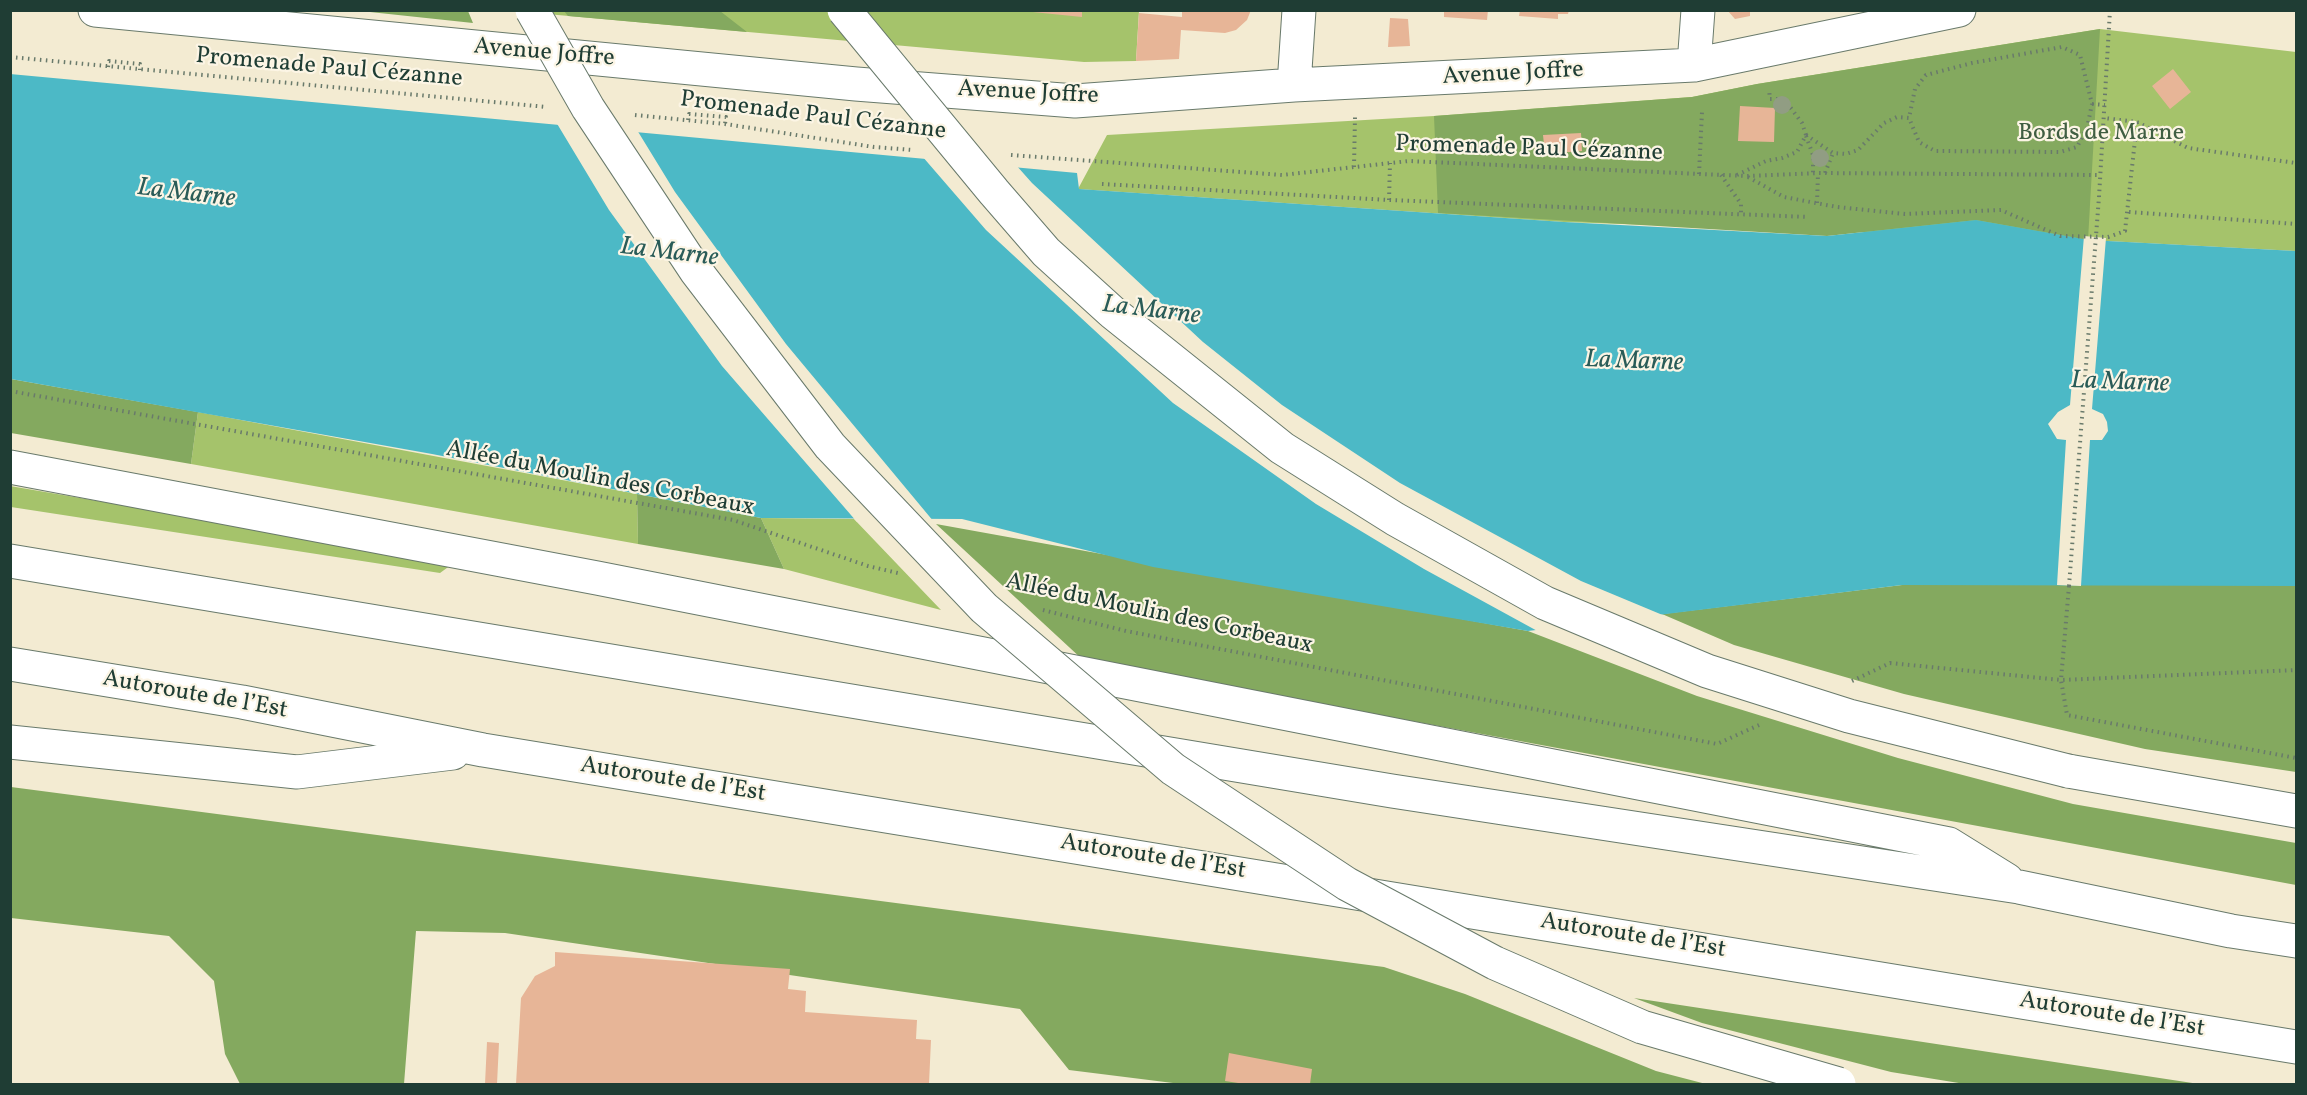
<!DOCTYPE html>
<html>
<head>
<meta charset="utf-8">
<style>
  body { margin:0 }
  #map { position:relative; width:2307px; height:1095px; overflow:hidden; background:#f3ebd2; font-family:Vollkorn,serif }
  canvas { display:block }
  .frame { position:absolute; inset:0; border:12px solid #1f3d34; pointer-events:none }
</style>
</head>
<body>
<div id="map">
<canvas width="2307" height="1095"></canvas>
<div class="frame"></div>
</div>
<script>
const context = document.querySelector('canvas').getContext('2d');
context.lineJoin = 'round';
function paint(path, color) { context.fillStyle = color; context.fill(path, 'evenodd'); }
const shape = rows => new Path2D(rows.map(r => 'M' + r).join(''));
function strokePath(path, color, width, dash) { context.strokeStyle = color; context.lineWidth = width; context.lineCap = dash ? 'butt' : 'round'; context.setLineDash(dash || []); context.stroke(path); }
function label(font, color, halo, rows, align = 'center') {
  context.font = font + ' Vollkorn,serif'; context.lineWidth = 4.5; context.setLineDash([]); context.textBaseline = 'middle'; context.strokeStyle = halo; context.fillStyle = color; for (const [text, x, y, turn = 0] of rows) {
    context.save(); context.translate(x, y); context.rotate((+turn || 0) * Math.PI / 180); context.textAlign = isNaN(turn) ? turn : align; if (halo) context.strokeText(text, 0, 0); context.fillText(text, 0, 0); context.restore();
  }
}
paint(shape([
  [513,11,1139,11,1136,61,1084,62],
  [2100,29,2296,52,2296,251,2088,240,1564,222,1078,189,1107,135,1434,116,1692,97,1757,84],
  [198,412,637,494,638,544,191,464],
  [10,486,455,562,440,573,11,507],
  [761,518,854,519,941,610,784,569]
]), '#a5c36b');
paint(shape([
  [370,10,468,11,473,23,370,12],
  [564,11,720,11,747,32,568,16],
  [2100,29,2088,240,1976,220,1827,236,1438,213,1434,116,1692,97,1757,84],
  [11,379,198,412,191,464,11,433],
  [637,494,761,518,784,569,638,544],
  [936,524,1528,631,1697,696,1898,758,2073,804,2296,843,2296,885,1083,660],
  [1902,585,2296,585,2296,772,2145,749,1904,694,1734,645,1662,614],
  [11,787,1384,967,1465,994,1656,1071,1706,1084,1181,1084,1069,1070,1020,1009,505,933,416,931,404,1084,240,1084,225,1054,214,981,169,936,11,918],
  [1634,998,2199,1084,1965,1084,1891,1072,1702,1023]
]), '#84a95f');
paint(shape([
  [10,74,1077,173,1079,189,1564,222,1827,236,1976,220,2089,240,2296,251,2296,586,1902,585,1528,631,1153,567,962,519,761,518,432,454,11,379]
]), '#4cb9c6');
paint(shape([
  [556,122,637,130,675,192,786,344,934,522,857,522,722,366,609,210],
  [922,156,1016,165,1032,183,1203,342,1282,405,1400,483,1581,581,1665,616,1541,633,1424,569,1316,504,1173,403,986,230],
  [2084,236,2106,238,2092,409,2103,414,2107,422,2108,431,2102,440,2090,440,2081,586,2057,585,2066,440,2057,439,2048,424,2058,412,2070,405]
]), '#f3ebd2');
paint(shape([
  [1013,10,1082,10,1082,17],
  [1182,10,1251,10,1247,20,1236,30,1225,33,1181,30,1179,59,1136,61,1139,13,1182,17],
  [1444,10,1488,10,1487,20,1444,17],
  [1520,10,1569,10,1568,14,1558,14,1558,19,1519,16],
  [1727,10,1750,10,1750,16,1735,19],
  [1390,18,1408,19,1410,46,1388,47],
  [2173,69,2191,92,2170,109,2152,86],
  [1740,106,1775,108,1774,142,1738,141],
  [1581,133,1582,151,1545,154,1543,135],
  [555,952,790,969,788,989,806,991,805,1012,917,1020,916,1039,931,1040,929,1084,516,1084,521,998,535,976,555,966],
  [487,1042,499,1043,497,1084,485,1084],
  [1229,1053,1312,1069,1310,1084,1245,1084,1225,1081]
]), '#e7b597');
const minor = shape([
  [95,10,856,84,1075,101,1294,85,1694,65,1959,10],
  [1694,65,1698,10],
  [1294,85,1299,10]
]);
const highway = shape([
  [10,467,597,578,1949,844,2007,880],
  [10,561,1392,791,2019,887,2231,931,2296,941],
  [10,664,242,702,483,750,2296,1047],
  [10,742,297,772,453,753],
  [2068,771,2296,811]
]);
strokePath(minor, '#697a6b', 35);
strokePath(highway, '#697a6b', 35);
strokePath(shape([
  [10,57,547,107],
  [108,67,109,61,140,64,140,70],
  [2092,104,2105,105],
  [635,115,725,124,874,147,913,150],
  [688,120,689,114,726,117,725,124],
  [2137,122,2188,148,2296,163],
  [1806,135,1833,153,1846,154,1858,150,1884,123,1897,117,1909,118,1919,142,1935,151,2060,152,2077,147,2087,128,2092,104,2080,55,2062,47,1972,63,1926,75,1915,89,1909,118],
  [1806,136,1813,155,1813,174],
  [1011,155,1282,175,1409,161,1746,176,1818,173,2100,175],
  [1354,167,1355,117],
  [1825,173,1833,153],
  [1699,174,1702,112],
  [1721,175,1741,204,1741,216],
  [1737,175,1766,161,1782,158,1797,152,1806,135,1802,123,1790,107,1781,99,1770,99,1769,89],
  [1748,177,1784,197,1837,207,1905,214,2001,210,2060,236,2108,237,2125,231,2137,122,2104,118],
  [1102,184,1389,200,1808,217],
  [2099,197,2110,10],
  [1389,200,1390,163],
  [1817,203,1818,174],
  [2129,212,2296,224],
  [10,391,733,520,868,566,902,574],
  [2069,586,2061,680,2067,715,2296,758],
  [1043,610,1126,631,1717,744,1759,725],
  [1852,681,1890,663,2061,680,2296,670]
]), '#697a6b', 4, [1.5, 4.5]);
strokePath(minor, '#fff', 33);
strokePath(highway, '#fff', 33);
const highwayBridge = shape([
  [532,10,588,108,696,271,830,446,984,608,1173,769,1347,884,1495,963,1642,1027,1839,1084],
  [844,10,994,192,1046,252,1112,312,1282,448,1395,519,1545,603,1707,671,1849,716,2068,771]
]);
strokePath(highwayBridge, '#697a6b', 35, []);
strokePath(shape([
  [2069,586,2099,197]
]), '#697a6b', 4, [1.5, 4.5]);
strokePath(highwayBridge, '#fff', 33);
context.fillStyle = '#919d83';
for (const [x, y] of [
  [1782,105],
  [1820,158]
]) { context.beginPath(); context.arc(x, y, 9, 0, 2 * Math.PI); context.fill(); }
label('24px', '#1f3d34', '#fcf5e5', [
  ["Avenue Joffre",544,54,5],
  ["Promenade Paul Cézanne",329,69,5],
  ["Avenue Joffre",1513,75,-3],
  ["Avenue Joffre",1028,94,3],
  ["Promenade Paul Cézanne",813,117,7],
  ["Promenade Paul Cézanne",1529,150,2],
  ["Allée du Moulin des Corbeaux",600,480,11],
  ["Allée du Moulin des Corbeaux",1159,615,12],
  ["Autoroute de l’Est",195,696,10],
  ["Autoroute de l’Est",673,781,9],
  ["Autoroute de l’Est",1153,858,9],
  ["Autoroute de l’Est",1633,937,9],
  ["Autoroute de l’Est",2112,1016,9]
]);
label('24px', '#405e42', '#fcf5e5', [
  ["Bords de Marne",2101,135]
]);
label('italic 26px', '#2a5c58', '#fcf5e5', [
  ["La Marne",186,195,7],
  ["La Marne",669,254,7],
  ["La Marne",1151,312,7],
  ["La Marne",1634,363,2],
  ["La Marne",2120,384,2]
]);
</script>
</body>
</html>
